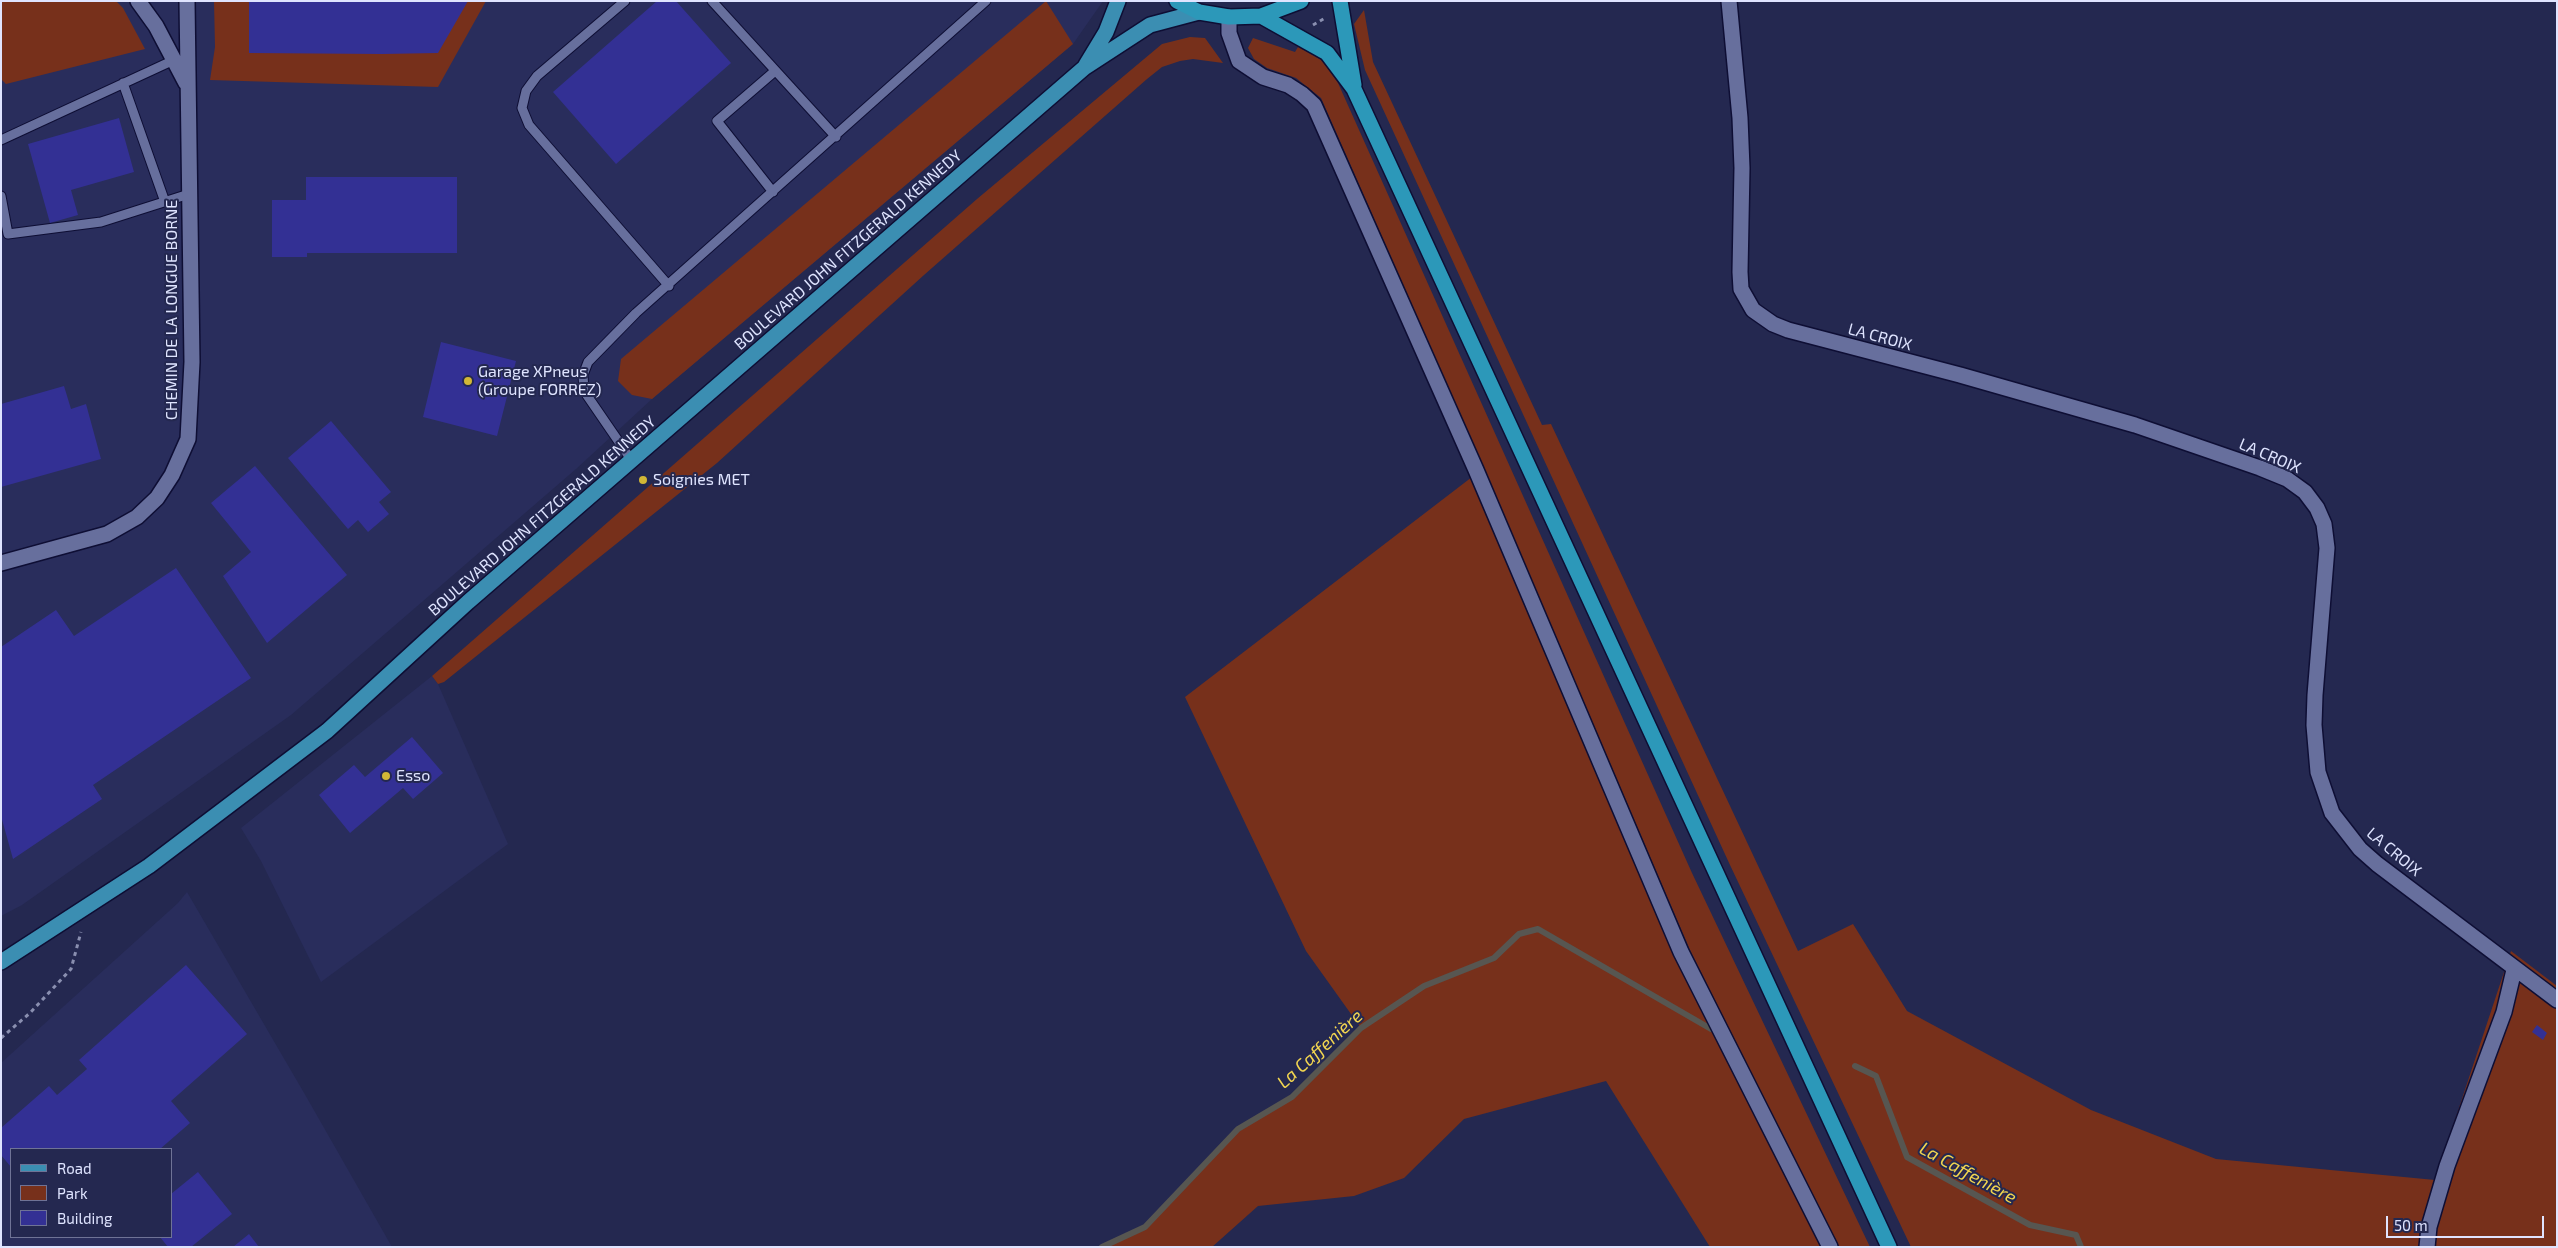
<!DOCTYPE html>
<html>
<head>
<meta charset="utf-8">
<style>
  body { margin:0 }
  #map { position:relative; width:2558px; height:1248px; overflow:hidden; background:#242850; font-family:"Exo 2",sans-serif }
  canvas { display:block }
  .frame { position:absolute; inset:0; border:2px solid #dfe4ff; pointer-events:none }
  .legend { position:absolute; left:10px; top:1148px; width:162px; height:90px; box-sizing:border-box; background:#242850; border:1px solid #6f7396; margin:0; padding:6px 9px; list-style:none; font-size:15px; color:#dfe4ff }
  .legend li { display:flex; align-items:center; gap:10px; height:25px }
  .legend b { width:25px; border:1px solid #6f7396 }
  .scale { position:absolute; left:2386px; top:1216px; width:158px; height:22px; box-sizing:border-box; border:2px solid #dfe4ff; border-top:0; padding-left:6px; font-size:15px; line-height:18px; white-space:nowrap; color:#dfe4ff; -webkit-text-stroke:4px #242850; paint-order:stroke }
</style>
</head>
<body>
<div id="map">
<canvas width="2558" height="1248"></canvas>
<div class="frame"></div>
<ul class="legend">
<li><b style="height:6px;background:#3b8eb2"></b>Road</li>
<li><b style="height:14px;background:#77301b"></b>Park</li>
<li><b style="height:14px;background:#333094"></b>Building</li>
</ul>
<div class="scale">50 m</div>
</div>
<script>
const context = document.querySelector('canvas').getContext('2d');
context.lineJoin = 'round';
function paint(path, color) { context.fillStyle = color; context.fill(path, 'evenodd'); }
const shape = rows => new Path2D(rows.map(r => 'M' + r).join(''));
function strokePath(path, color, width, dash) { context.strokeStyle = color; context.lineWidth = width; context.lineCap = dash ? 'butt' : 'round'; context.setLineDash(dash || []); context.stroke(path); }
function label(font, color, halo, rows, align = 'center') {
  context.font = font + ' "Exo 2",sans-serif'; context.lineWidth = 4; context.setLineDash([]); context.textBaseline = 'middle'; context.strokeStyle = halo; context.fillStyle = color; for (const [text, x, y, turn = 0] of rows) {
    context.save(); context.translate(x, y); context.rotate((+turn || 0) * Math.PI / 180); context.textAlign = isNaN(turn) ? turn : align; if (halo) context.strokeText(text, 0, 0); context.fillText(text, 0, 0); context.restore();
  }
}
paint(shape([
  [1,1,1103,1,1073,44,652,399,576,469,291,715,22,905,1,916],
  [432,676,438,684,508,844,321,982,261,861,241,828],
  [187,892,307,1098,392,1247,1,1247,1,1063,178,903],
  [11,1149,171,1149,171,1237,11,1237]
]), '#292d5c');
paint(shape([
  [1,1,116,1,123,8,145,49,6,84,1,79],
  [214,1,486,1,438,87,210,80,215,47],
  [1046,1,1073,44,652,399,632,395,618,381,621,359],
  [1364,10,1373,62,1542,425,1551,424,1798,951,1853,924,1907,1011,2091,1110,2216,1159,2435,1180,2511,951,2557,986,2557,1247,1911,1247,1730,865,1365,70,1354,24],
  [1190,37,1205,38,1223,63,1193,59,1180,61,1162,67,1147,79,924,275,717,463,444,682,438,684,432,676,977,199,1162,44],
  [1253,38,1295,52,1298,47,1323,61,1338,83,1692,873,1870,1247,1838,1247,1690,950,1485,471,1321,98,1296,78,1267,68,1254,59,1248,48],
  [1472,477,1678,954,1826,1247,1710,1247,1606,1081,1464,1119,1404,1178,1354,1196,1258,1206,1212,1247,1102,1247,1145,1227,1238,1129,1292,1097,1361,1028,1306,951,1185,697]
]), '#77301b');
strokePath(shape([
  [1855,1066,1876,1076,1907,1157,2030,1225,2076,1235,2081,1247],
  [1102,1247,1145,1227,1238,1129,1292,1097,1361,1028,1424,986,1494,958,1519,934,1538,929,1711,1029]
]), '#575651', 6);
paint(shape([
  [249,1,468,1,438,53,382,54,249,53],
  [657,1,676,1,731,63,616,164,553,92],
  [119,118,134,172,71,190,78,215,50,223,28,144],
  [306,177,457,177,457,253,307,253,307,257,272,257,272,200,306,200],
  [441,342,516,361,497,436,423,417],
  [64,386,71,409,86,404,101,459,1,487,1,404],
  [331,421,391,492,379,502,389,514,368,532,358,520,348,529,288,458],
  [255,466,347,575,267,643,223,576,251,552,211,503],
  [176,568,251,678,93,785,102,799,13,859,1,816,1,647,56,610,74,636],
  [412,737,443,773,413,799,403,788,350,833,319,795,354,765,365,777],
  [186,965,247,1034,171,1101,190,1123,160,1149,11,1149,11,1167,1,1155,1,1128,49,1086,57,1095,87,1069,79,1060],
  [2537,1025,2547,1033,2543,1040,2532,1032],
  [198,1172,232,1214,191,1247,168,1247,160,1237,171,1237,171,1194],
  [249,1234,259,1247,233,1247]
]), '#333094');
const service = shape([
  [625,1,537,76,526,91,522,108,529,125,669,286],
  [712,1,836,137],
  [123,83,165,202],
  [1,140,174,60],
  [773,192,717,121,775,71],
  [1,196,8,234,101,222,189,194],
  [632,461,584,391,583,375,588,362,636,313,986,1]
]);
const minor = shape([
  [138,1,156,26,186,83],
  [1729,1,1740,118,1742,168,1740,272,1741,289,1753,310,1773,324,1788,330,1960,375,2135,425,2260,468,2287,479,2305,492,2317,508,2324,524,2327,548,2315,695,2314,725,2318,772,2332,813,2360,849,2377,864,2557,1000],
  [1229,17,1229,33,1239,61,1263,77,1288,85,1302,94,1314,105,1476,470,1681,952,1830,1247],
  [1,563,107,534,137,517,157,498,172,475,188,439,192,362,187,1],
  [2427,1247,2429,1227,2447,1166,2504,1012,2514,970]
]);
const primary = shape([
  [1086,65,1106,32,1118,1],
  [1,962,149,866,327,731,468,602,1084,68,1150,25,1199,12]
]);
const trunk = shape([
  [1177,1,1199,12,1229,17,1261,16,1301,1],
  [1340,1,1354,85],
  [1261,16,1327,53,1354,89,1889,1247]
]);
strokePath(service, '#0e0e34', 11);
strokePath(minor, '#0e0e34', 18);
strokePath(primary, '#0e0e34', 18);
strokePath(trunk, '#0e0e34', 18);
strokePath(shape([
  [1313,25,1325,18],
  [1,1038,30,1013,71,969,81,932]
]), '#8a8fb0', 3, [4, 4]);
strokePath(service, '#676f9d', 9);
strokePath(minor, '#676f9d', 15);
strokePath(primary, '#3b8eb2', 15);
strokePath(trunk, '#2c98b9', 15);
for (const [x, y, r, color] of [
  [468,381,5,"#d2b736"],
  [643,480,5,"#d2b736"],
  [386,776,5,"#d2b736"]
]) { const dot = new Path2D(); dot.arc(x, y, r, 0, 2 * Math.PI); context.fillStyle = color; context.fill(dot); strokePath(dot, '#242850', 2); }
label('16px', '#dfe4ff', '#242850', [
  ["BOULEVARD JOHN FITZGERALD KENNEDY",848,250,-41],
  ["CHEMIN DE LA LONGUE BORNE",172,310,-90],
  ["LA CROIX",1880,337,15],
  ["LA CROIX",2270,456,23],
  ["BOULEVARD JOHN FITZGERALD KENNEDY",542,516,-41],
  ["LA CROIX",2394,852,40]
]);
label('16px', '#dfe4ff', '#242850', [
  ["Garage XPneus",478,372],
  ["(Groupe FORREZ)",478,390],
  ["Soignies MET",653,480],
  ["Esso",396,776]
], 'left');
label('italic 18px', '#f2d550', '#242850', [
  ["La Caffenière",1320,1049,-42],
  ["La Caffenière",1968,1173,29]
]);
</script>
</body>
</html>
